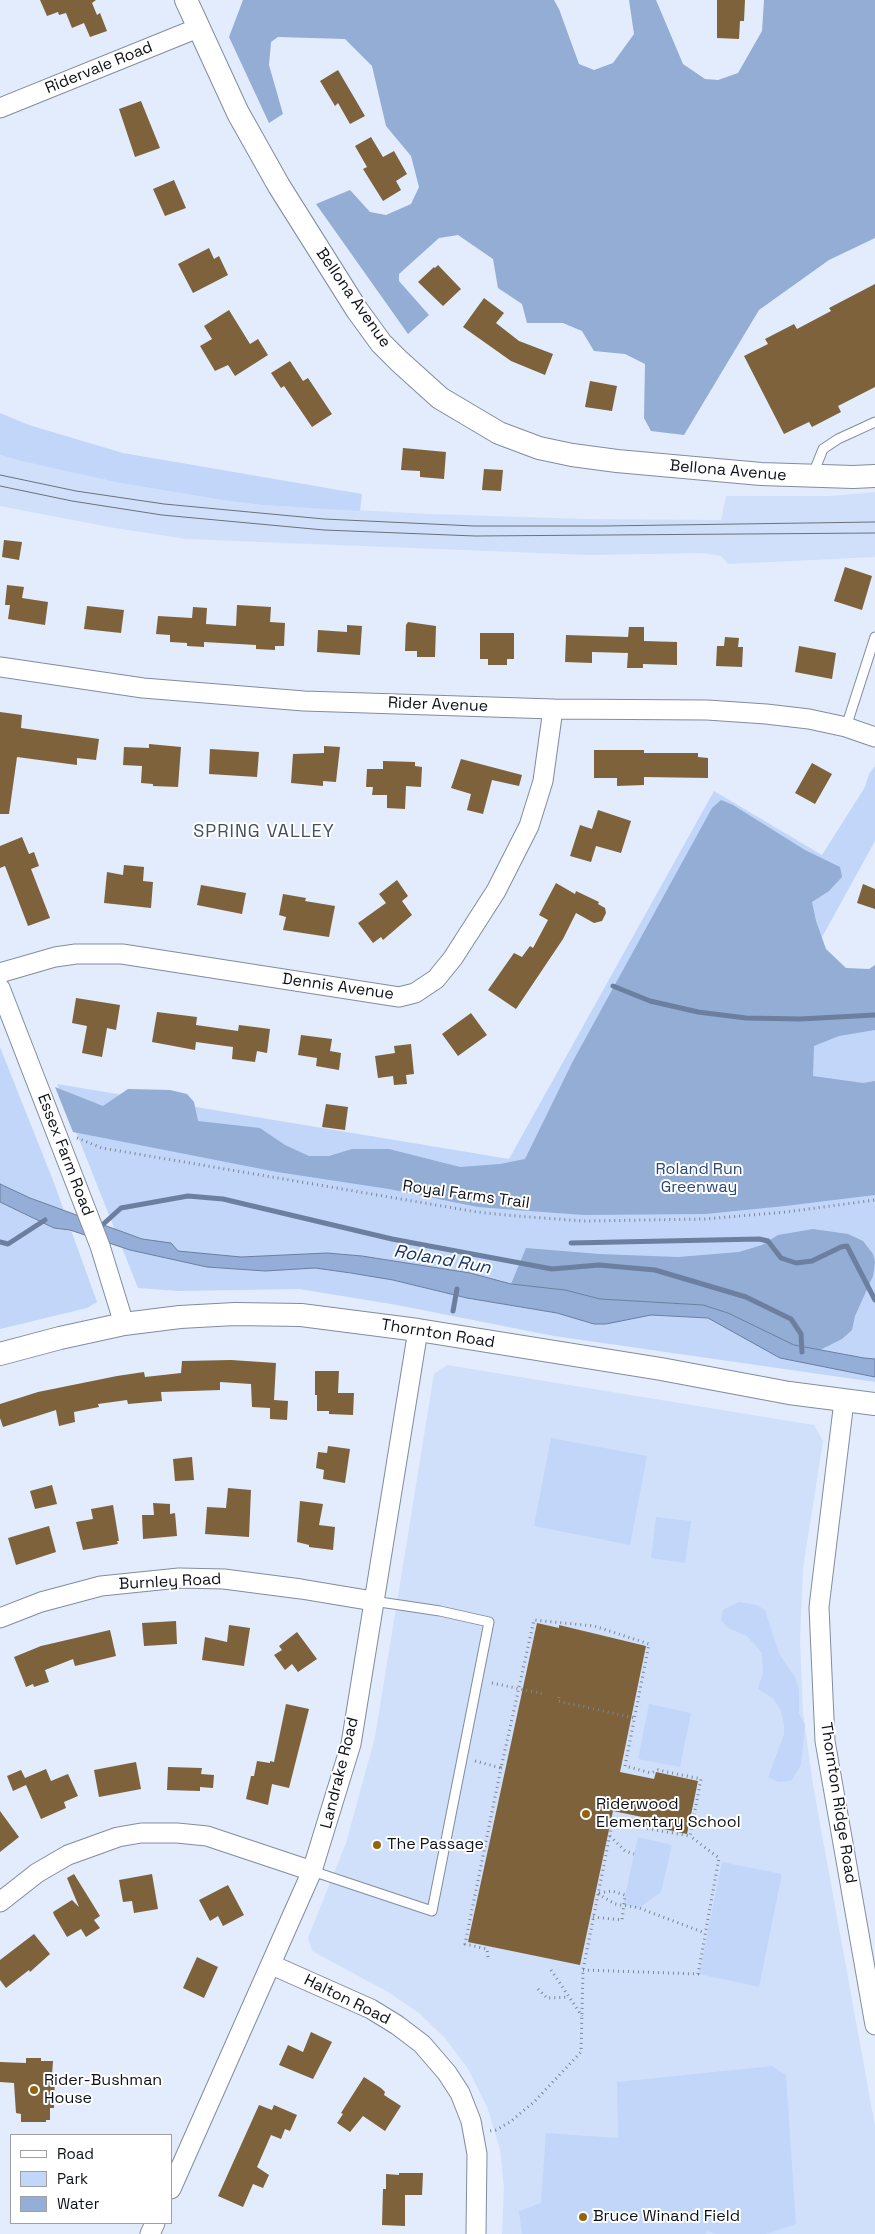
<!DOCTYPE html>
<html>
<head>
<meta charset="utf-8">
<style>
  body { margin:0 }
  #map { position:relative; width:875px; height:2234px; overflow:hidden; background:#e2ecfc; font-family:"Space Grotesk",sans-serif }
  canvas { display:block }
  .legend { position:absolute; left:10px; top:2134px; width:162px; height:90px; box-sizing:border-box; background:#fff; border:1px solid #9ea0a3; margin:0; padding:6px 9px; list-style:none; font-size:15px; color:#0d1118 }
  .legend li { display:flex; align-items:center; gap:10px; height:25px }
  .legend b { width:25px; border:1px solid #9ea0a3 }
</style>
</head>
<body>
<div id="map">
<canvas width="875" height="2234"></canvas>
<ul class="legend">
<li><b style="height:6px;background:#fff"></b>Road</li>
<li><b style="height:14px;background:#c1d6f9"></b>Park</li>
<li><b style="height:14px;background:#95aed7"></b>Water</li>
</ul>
</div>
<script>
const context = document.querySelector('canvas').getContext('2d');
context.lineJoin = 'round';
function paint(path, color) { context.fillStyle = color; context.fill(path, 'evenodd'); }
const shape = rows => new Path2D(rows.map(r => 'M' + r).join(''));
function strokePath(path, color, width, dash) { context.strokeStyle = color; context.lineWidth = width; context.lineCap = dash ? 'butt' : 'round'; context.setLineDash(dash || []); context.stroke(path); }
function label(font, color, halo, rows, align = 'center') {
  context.font = font + ' "Space Grotesk",sans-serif'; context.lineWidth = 4; context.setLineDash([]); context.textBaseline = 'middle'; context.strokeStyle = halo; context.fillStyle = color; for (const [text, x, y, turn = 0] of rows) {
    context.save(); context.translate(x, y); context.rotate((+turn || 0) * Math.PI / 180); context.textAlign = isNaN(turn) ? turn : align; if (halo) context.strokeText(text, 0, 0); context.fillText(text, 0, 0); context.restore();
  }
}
paint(shape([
  [0,455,120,483,228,501,262,505,430,514,588,519,721,520,726,496,830,496,875,492,875,557,728,564,721,556,703,553,589,555,186,539,109,527,0,506],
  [447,1365,814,1425,823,1441,803,1569,800,1640,803,1712,813,1785,875,2126,875,2234,502,2234,504,2188,500,2149,487,2107,468,2069,445,2038,419,2013,388,1992,312,1951,308,1938,346,1843,375,1737,434,1374]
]), '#d0e0fa');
paint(shape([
  [0,413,29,425,123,453,362,494,360,511,262,505,228,501,120,483,22,461,0,455],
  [875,766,875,841,800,977,875,994,875,1382,554,1336,397,1305,299,1289,178,1291,138,1288,57,1084,509,1159,714,791,822,855,865,787,869,774],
  [0,1047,54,1183,97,1302,87,1308,0,1329],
  [551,1438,647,1456,630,1545,534,1526],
  [656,1517,691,1521,685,1563,651,1558],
  [739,1602,757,1605,765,1610,779,1654,795,1677,799,1690,799,1713,805,1725,801,1765,791,1781,778,1782,768,1777,784,1735,784,1725,781,1711,773,1698,758,1689,763,1672,762,1653,747,1636,728,1628,721,1620,723,1610],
  [649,1704,691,1713,680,1767,638,1759],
  [638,1837,672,1845,661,1892,639,1908,623,1905],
  [722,1862,782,1874,759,1987,699,1974],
  [772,2066,786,2075,796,2224,766,2234,717,2234,706,2231,706,2234,522,2234,519,2211,541,2203,546,2133,618,2138,617,2082]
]), '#c1d6f9');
paint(shape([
  [243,0,554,0,559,9,579,64,594,70,613,63,634,34,629,0,656,0,683,64,705,79,718,80,738,73,762,31,764,0,875,0,875,238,829,260,759,310,684,435,651,431,644,418,645,364,625,354,594,351,582,331,563,323,527,323,522,304,498,288,493,259,458,235,439,238,399,274,399,281,429,315,408,334,316,204,350,190,370,212,386,215,411,204,419,187,411,156,386,126,372,66,345,39,278,37,271,42,269,65,283,114,269,123,229,37],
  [721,800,733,805,805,850,840,867,842,877,829,891,812,902,816,921,826,949,846,968,869,969,875,965,875,1030,839,1036,814,1046,813,1076,863,1083,875,1081,875,1195,785,1206,705,1214,584,1215,516,1210,478,1207,389,1189,277,1172,73,1132,55,1087,103,1106,128,1089,170,1090,187,1094,194,1102,198,1121,260,1128,285,1145,309,1156,329,1156,352,1149,389,1149,460,1167,500,1164,525,1159,573,1061,712,808],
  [813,1229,848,1234,863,1241,873,1254,875,1262,873,1276,855,1316,852,1330,842,1339,820,1350,794,1345,728,1313,703,1305,600,1299,565,1290,511,1284,526,1248,599,1254,678,1257,739,1252,762,1245,778,1235]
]), '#93add5');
const water = shape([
  [0,1184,30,1198,142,1239,171,1243,178,1251,241,1257,327,1253,362,1256,470,1273,511,1284,565,1290,600,1299,703,1305,728,1313,794,1345,864,1358,875,1359,875,1377,780,1358,708,1318,651,1315,606,1324,594,1324,557,1313,467,1298,393,1280,351,1273,315,1268,265,1271,207,1267,130,1250,70,1230,54,1228,0,1202,0,1184]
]);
paint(water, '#95aed7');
strokePath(water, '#6c7f9e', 1);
strokePath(shape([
  [613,986,650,1001,698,1012,746,1018,800,1019,875,1015],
  [99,1228,121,1208,188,1196,223,1199,392,1239,552,1269,599,1265,655,1270,746,1297,791,1319,801,1334,802,1352],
  [0,1242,8,1244,45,1220],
  [571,1243,759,1239,768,1241,781,1258,796,1263,812,1261,841,1247,847,1246,875,1300],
  [453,1311,457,1289]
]), '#6c7f9e', 5);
paint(shape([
  [40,0,96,0,92,3,97,15,100,13,107,31,90,37,84,23,72,28,66,13,59,15,58,12,47,16],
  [717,0,745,0,744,21,740,21,739,39,717,38],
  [338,70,365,116,350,124,338,103,335,106,320,81],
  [141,101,160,148,135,157,119,109],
  [371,137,383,157,394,151,407,174,396,181,401,190,383,201,363,169,367,167,355,146],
  [174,180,186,208,165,216,153,189],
  [209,248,214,259,219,256,228,275,193,293,178,264],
  [438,265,461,289,443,306,418,282,434,267,435,268],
  [875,284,875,387,838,406,841,412,812,427,809,422,784,434,744,356,768,344,765,339,794,324,797,329,831,311,829,308],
  [484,298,504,313,496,323,519,341,553,354,545,375,511,361,463,327],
  [229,310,250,344,258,339,268,355,235,376,228,365,215,371,200,346,212,339,204,326],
  [290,361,303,381,308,378,332,414,312,427,284,386,281,388,271,373],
  [590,381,617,386,612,411,585,407],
  [403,448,446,452,444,479,420,477,420,471,401,470],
  [484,469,503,470,501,491,482,490],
  [4,540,22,542,19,560,2,557],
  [845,567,872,576,862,610,834,601],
  [7,585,24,587,22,598,48,602,45,625,8,619,10,605,5,605],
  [237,605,271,607,270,622,285,623,284,646,275,646,275,650,256,649,256,645,204,642,204,647,187,646,187,643,170,642,170,635,156,634,158,616,192,618,193,607,207,608,206,624,236,626],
  [87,606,124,610,121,633,84,629],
  [408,622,436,626,435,657,417,657,417,651,405,651,406,625],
  [347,625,362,626,360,655,317,652,318,630,347,632],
  [629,627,644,627,644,641,677,642,677,665,643,664,643,668,627,668,628,653,592,652,592,663,565,662,566,635,628,637],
  [480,633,514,633,514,659,507,659,507,665,488,665,488,659,480,659],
  [725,637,739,638,738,647,743,647,742,667,716,666,717,646,724,646],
  [799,646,836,653,832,679,795,672],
  [0,712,22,715,21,728,99,739,96,760,77,758,77,765,17,757,9,814,0,814],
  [149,744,181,747,178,787,153,786,153,784,141,783,142,766,123,765,124,747,149,748],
  [324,746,340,747,336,782,323,781,323,786,291,783,293,754,324,753],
  [210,749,259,752,257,777,209,774],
  [594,750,644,750,644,753,698,753,698,757,708,758,708,778,644,777,644,785,617,786,617,778,594,778],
  [461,759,522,775,519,786,492,780,483,814,467,810,471,794,451,788],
  [383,761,415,762,415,766,422,767,421,787,406,786,405,809,387,808,387,795,372,795,373,787,366,787,367,769,383,769],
  [812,763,832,774,815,804,795,793],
  [598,810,631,821,621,853,596,846,591,862,570,856,580,825,592,829],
  [22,837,29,854,34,852,39,866,31,869,50,918,28,926,5,866,0,868,0,846],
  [124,865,144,867,143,881,153,882,151,908,104,903,107,872,123,875],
  [397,880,408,896,402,901,412,915,383,940,381,937,373,943,358,923,386,903,379,894],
  [556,883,575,894,576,891,599,902,598,904,605,908,606,913,602,921,594,923,576,913,563,939,516,1009,488,990,514,953,522,957,530,946,533,948,548,920,539,915],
  [863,884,875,889,875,909,857,903],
  [201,885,246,893,242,914,197,905],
  [283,894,306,898,305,901,335,906,329,937,283,930,286,917,279,915],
  [76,998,120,1005,116,1030,107,1028,102,1057,82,1053,87,1026,72,1023],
  [157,1012,197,1017,196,1025,238,1031,239,1025,270,1029,267,1053,257,1051,255,1062,232,1059,233,1047,196,1042,195,1050,152,1042],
  [471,1013,487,1035,458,1056,442,1034],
  [301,1035,332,1039,330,1051,341,1053,339,1070,316,1066,317,1058,298,1055],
  [411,1044,414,1074,406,1075,407,1084,394,1085,393,1076,378,1078,375,1056,395,1053,394,1046],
  [326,1104,348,1107,345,1130,322,1127],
  [231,1360,276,1363,274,1400,288,1401,287,1420,270,1419,270,1408,252,1407,251,1384,220,1382,220,1390,161,1392,162,1401,128,1404,127,1400,98,1404,99,1407,74,1412,75,1422,59,1426,56,1410,3,1427,0,1418,0,1404,38,1392,117,1376,144,1372,145,1377,181,1373,182,1361],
  [315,1371,339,1371,338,1393,354,1393,353,1415,329,1414,329,1411,317,1411,317,1395,315,1395],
  [328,1446,350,1449,345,1483,323,1479,324,1470,316,1468,318,1452,327,1453],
  [192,1457,194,1480,175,1481,173,1459],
  [52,1485,57,1504,35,1509,30,1491],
  [228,1488,251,1490,249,1537,205,1534,207,1507,226,1508],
  [300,1501,323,1504,319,1525,335,1527,333,1550,309,1547,309,1545,297,1542],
  [153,1503,170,1504,170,1514,175,1513,177,1536,143,1539,142,1515,154,1515],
  [113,1505,119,1541,117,1541,118,1544,83,1550,76,1522,93,1519,91,1509],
  [49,1526,56,1552,16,1565,8,1538],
  [176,1621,177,1644,144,1646,142,1623],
  [537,1623,559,1628,559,1625,646,1646,620,1772,654,1779,656,1772,698,1781,687,1834,645,1825,647,1818,613,1811,580,1965,468,1942],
  [229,1625,250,1628,244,1666,202,1660,205,1637,227,1642],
  [110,1630,116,1656,75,1666,73,1659,45,1670,49,1682,34,1687,33,1684,26,1687,14,1657,41,1646],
  [297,1632,317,1659,298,1672,292,1664,285,1670,274,1655,282,1650,279,1646],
  [286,1704,309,1709,289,1788,272,1784,268,1805,246,1799,251,1776,254,1776,257,1761,270,1763,270,1761,274,1762],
  [136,1762,141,1789,99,1797,94,1770],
  [168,1767,202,1768,201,1774,214,1775,213,1788,200,1787,200,1791,167,1790],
  [46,1769,51,1781,68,1774,78,1796,64,1802,66,1808,41,1819,26,1785,13,1791,7,1776,21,1770,25,1778],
  [0,1811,19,1837,0,1852],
  [74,1874,100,1916,94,1920,100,1928,86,1937,81,1929,67,1937,54,1915,53,1912,72,1900,79,1907,67,1878],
  [152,1874,158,1909,134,1913,132,1901,123,1902,119,1880],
  [228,1885,244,1915,223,1926,218,1916,210,1921,199,1900],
  [34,1934,50,1954,30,1972,29,1970,6,1988,0,1980,0,1960],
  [197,1957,218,1967,204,1998,183,1988],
  [311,2032,332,2042,313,2079,279,2065,288,2045,303,2052],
  [26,2058,41,2058,41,2061,53,2061,52,2075,55,2075,54,2108,50,2108,50,2120,46,2120,46,2122,21,2122,21,2114,16,2113,14,2083,0,2082,0,2062,26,2063],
  [364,2077,381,2088,385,2092,384,2095,401,2106,385,2131,363,2116,350,2132,337,2123,343,2114,341,2113],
  [259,2105,272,2110,274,2105,297,2115,290,2131,285,2129,281,2139,271,2135,257,2167,269,2175,263,2188,253,2184,243,2207,218,2196],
  [399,2173,423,2173,422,2195,405,2195,405,2226,382,2225,383,2189,386,2189,386,2174,399,2175]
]), '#7d623b');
const service = shape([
  [813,474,823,449,838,439,875,422],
  [846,727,875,637],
  [312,1871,432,1911,489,1622,440,1611,373,1601]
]);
const minor = shape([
  [0,108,198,28],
  [0,667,143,688,304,701,553,709,707,710,766,714,809,719,846,727,875,737],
  [0,973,55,957,76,954,122,954,399,997,415,993,436,979,453,958,496,891,529,826,543,781,553,709],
  [0,988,100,1246,124,1324],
  [844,1401,819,1607,825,1741,875,2025],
  [0,1618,41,1602,101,1586,179,1578,224,1579,301,1589,373,1601],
  [0,1902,37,1873,68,1855,118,1837,141,1833,177,1833,207,1836,312,1871],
  [272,1965,371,2009,397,2025,422,2044,447,2073,460,2093,471,2121,477,2154,476,2234],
  [171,2189,312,1871,351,1744,418,1330],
  [150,2234,155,2223]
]);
const tertiary = shape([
  [186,0,238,113,279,186,357,310,381,343,399,361,440,398,499,433,539,448,572,455,617,461,761,474,853,477,875,476],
  [0,1354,60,1338,124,1324,180,1317,235,1314,301,1315,418,1330,661,1369,789,1393,875,1404]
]);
strokePath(service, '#818c9e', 11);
strokePath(minor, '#818c9e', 21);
strokePath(tertiary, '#818c9e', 24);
strokePath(shape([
  [77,1138,102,1148,477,1212,516,1216,583,1221,705,1219,786,1212,875,1200],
  [492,1683,544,1694],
  [559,1697,558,1701,562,1702,635,1718],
  [475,1761,501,1768,534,1620,594,1626,649,1644,625,1766,651,1773,658,1770,701,1779,690,1836,644,1828,642,1824,613,1819,583,1970,581,2052,535,2101,510,2122,496,2130,489,2131],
  [610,1836,625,1851,634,1854],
  [598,1894,615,1904,639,1908,705,1933],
  [593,1917,622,1920,625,1895,612,1891,599,1893],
  [488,1957,487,1949,465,1944,501,1768,505,1768],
  [551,1970,582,2016],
  [583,1970,698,1974,719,1858,690,1836],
  [538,1989,547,1998,569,1997]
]), '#7d8590', 3, [1, 4]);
strokePath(service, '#fff', 9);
strokePath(minor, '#fff', 19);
strokePath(tertiary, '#fff', 22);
strokePath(shape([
  [0,475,76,491,164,504,324,519,474,526,603,526,875,522],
  [0,486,72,501,162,515,324,530,475,536,875,533]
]), '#6b717c', 1);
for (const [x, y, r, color] of [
  [586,1814,5,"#926510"],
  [377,1845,5,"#926510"],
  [34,2090,5,"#926510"],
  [583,2217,5,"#926510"]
]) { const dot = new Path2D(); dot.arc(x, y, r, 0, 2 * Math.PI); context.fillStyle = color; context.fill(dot); strokePath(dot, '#fff', 2); }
label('16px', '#0d1118', '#fff', [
  ["Ridervale Road",99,68,-22],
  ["Bellona Avenue",353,298,55],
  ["Bellona Avenue",728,471,5],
  ["Rider Avenue",438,705,2],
  ["Dennis Avenue",338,987,8],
  ["Essex Farm Road",65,1155,69],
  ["Royal Farms Trail",466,1195,8],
  ["Thornton Road",438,1334,9],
  ["Burnley Road",170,1582,-3],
  ["Landrake Road",340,1773,-76],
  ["Thornton Ridge Road",838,1803,81],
  ["Halton Road",347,2000,26]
]);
label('16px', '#28477b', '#fff', [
  ["Roland Run",699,1170],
  ["Greenway",699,1188]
]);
label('16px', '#0d1118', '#fff', [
  ["Riderwood",596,1805],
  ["Elementary School",596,1823],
  ["The Passage",387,1845],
  ["Rider-Bushman",44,2081],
  ["House",44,2099],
  ["Bruce Winand Field",593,2217]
], 'left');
context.letterSpacing = '1px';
label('18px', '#465060', '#fff', [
  ["SPRING VALLEY",264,832]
]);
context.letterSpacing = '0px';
label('italic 18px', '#163466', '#fff', [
  ["Roland Run",442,1260,10]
]);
</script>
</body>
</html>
